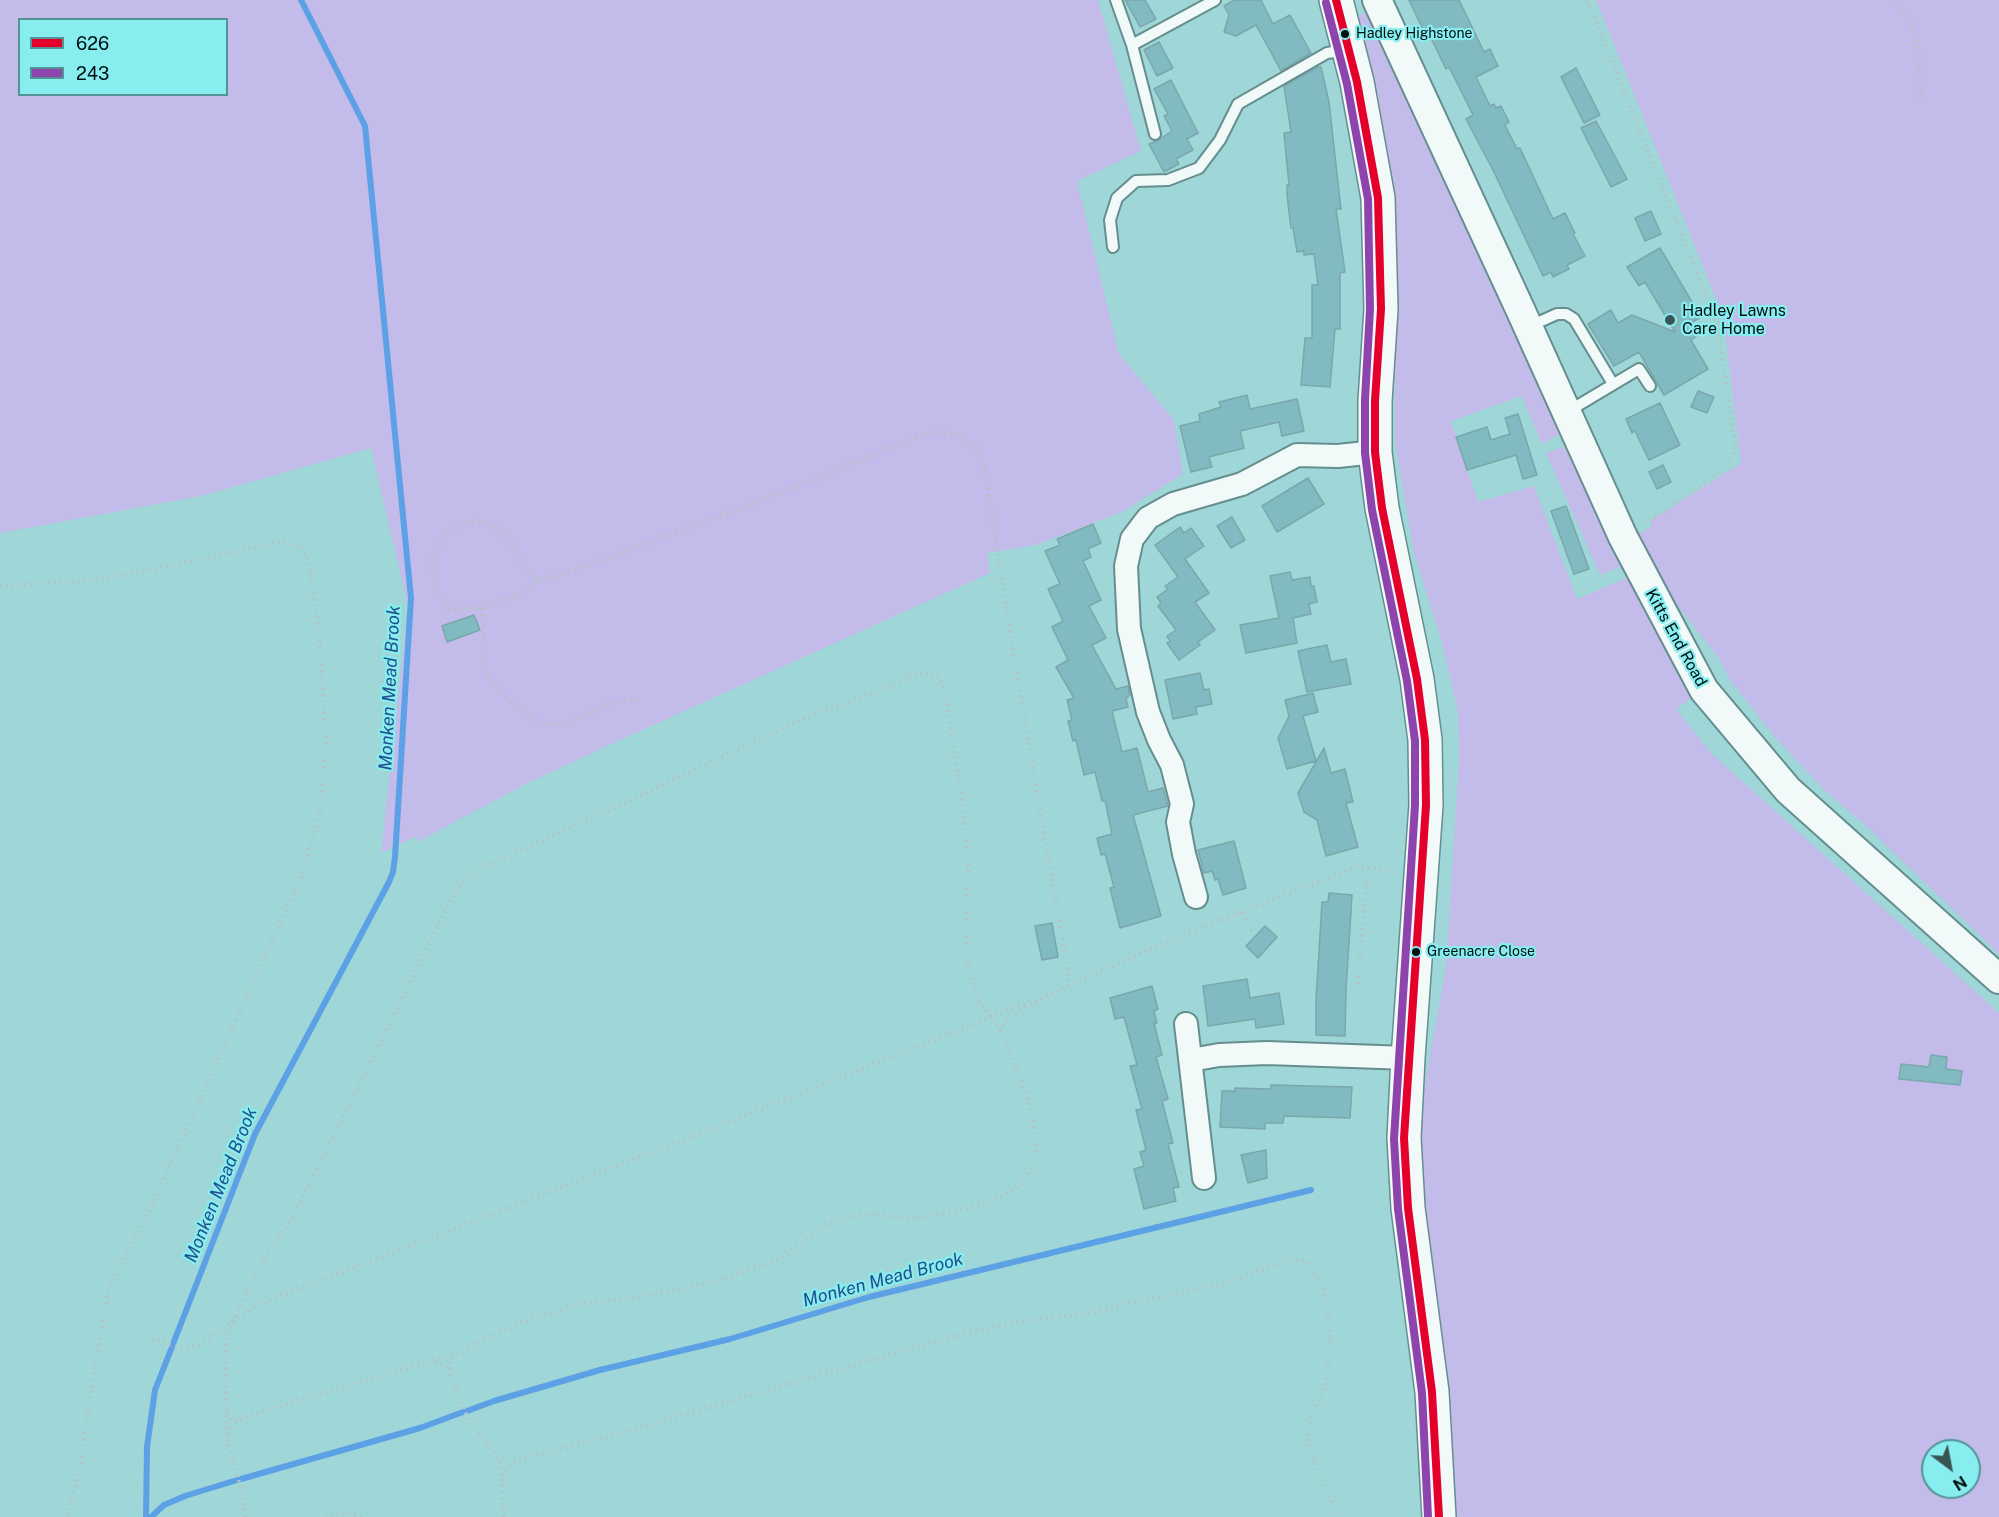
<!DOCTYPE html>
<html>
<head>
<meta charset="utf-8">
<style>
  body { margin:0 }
  #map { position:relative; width:1999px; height:1517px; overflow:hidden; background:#9fd6d7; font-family:"Public Sans",sans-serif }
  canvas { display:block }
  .legend { position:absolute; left:18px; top:18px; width:210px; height:78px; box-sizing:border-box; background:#88edee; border:2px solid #529495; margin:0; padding:8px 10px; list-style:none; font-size:18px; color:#000f10 }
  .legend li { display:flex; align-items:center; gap:12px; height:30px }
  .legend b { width:30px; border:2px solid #529495 }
  .north { position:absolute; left:1921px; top:1439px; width:60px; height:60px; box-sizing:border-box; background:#88edee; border:2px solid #529495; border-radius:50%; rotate:148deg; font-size:16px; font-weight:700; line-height:24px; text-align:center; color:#000f10 }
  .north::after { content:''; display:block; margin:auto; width:21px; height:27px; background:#385556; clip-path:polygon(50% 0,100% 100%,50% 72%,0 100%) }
</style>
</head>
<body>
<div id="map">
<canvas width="1999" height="1517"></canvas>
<ul class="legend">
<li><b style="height:8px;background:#e4002b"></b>626</li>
<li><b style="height:8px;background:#8e44ad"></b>243</li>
</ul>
<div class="north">N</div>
</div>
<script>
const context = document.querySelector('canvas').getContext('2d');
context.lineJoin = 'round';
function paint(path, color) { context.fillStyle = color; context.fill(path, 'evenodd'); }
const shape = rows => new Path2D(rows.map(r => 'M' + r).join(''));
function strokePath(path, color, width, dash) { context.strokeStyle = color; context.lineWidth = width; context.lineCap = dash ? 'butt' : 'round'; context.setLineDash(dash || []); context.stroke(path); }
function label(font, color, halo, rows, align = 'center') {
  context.font = font + ' "Public Sans",sans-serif'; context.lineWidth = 4.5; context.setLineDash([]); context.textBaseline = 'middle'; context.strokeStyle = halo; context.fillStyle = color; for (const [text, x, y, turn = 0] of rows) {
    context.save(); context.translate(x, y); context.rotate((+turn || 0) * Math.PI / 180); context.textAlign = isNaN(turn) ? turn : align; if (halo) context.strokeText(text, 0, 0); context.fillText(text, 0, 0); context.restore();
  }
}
paint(shape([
  [0,0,1098,0,1141,151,1077,181,1119,354,1174,420,1183,474,1122,512,1036,545,987,553,990,573,607,746,524,785,417,842,417,836,381,853,408,606,371,448,201,496,0,533],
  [20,20,226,20,226,94,20,94],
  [1596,0,1999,0,1999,954,1865,825,1823,789,1776,738,1730,680,1718,657,1647,567,1634,538,1652,525,1650,521,1741,463,1723,316],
  [1365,12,1369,14,1563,430,1560,434,1542,444,1522,396,1451,421,1478,502,1534,486,1577,599,1626,578,1631,579,1699,692,1676,709,1711,753,1999,1013,1999,1517,1456,1517,1434,1291,1415,1137,1446,968,1459,761,1458,711,1441,639,1414,553,1395,442,1394,331,1358,17],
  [1933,1451,1969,1451,1969,1487,1933,1487],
  [1563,447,1571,449,1624,558,1621,565,1618,568,1600,575,1546,453]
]), '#c3bbe9');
strokePath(shape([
  [173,1344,255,1134,389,882,393,872,395,857,411,598,365,126,301,0],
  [467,1411,494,1401,600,1370,730,1339,869,1297,1311,1190],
  [241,1479,420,1428,463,1412],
  [146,1517,147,1447,155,1390,172,1347],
  [151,1517,164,1505,185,1496,237,1480]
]), '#5ca1e6', 6);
const building = shape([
  [1125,0,1145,0,1156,19,1140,27,1125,0],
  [1234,0,1261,0,1273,24,1290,15,1311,53,1281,71,1256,25,1236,36,1224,32,1229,15,1224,6,1234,0],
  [1409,0,1459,0,1484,52,1490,49,1498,66,1476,77,1490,106,1494,104,1496,108,1501,106,1509,122,1505,125,1517,149,1520,148,1553,219,1565,213,1575,233,1573,234,1585,256,1567,265,1569,269,1553,277,1551,272,1543,276,1493,170,1466,119,1473,115,1449,67,1446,69,1427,30,1424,32,1409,0],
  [1159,42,1173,68,1157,76,1144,50,1159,42],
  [1318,67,1321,67,1329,102,1341,209,1336,209,1345,272,1340,273,1340,329,1335,329,1330,387,1301,385,1305,338,1312,338,1312,285,1318,285,1314,254,1304,255,1304,251,1297,252,1293,228,1291,228,1287,195,1287,185,1289,185,1284,133,1291,132,1284,86,1318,67],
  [1576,68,1600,115,1584,123,1561,77,1576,68],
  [1171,80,1198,133,1187,139,1193,150,1176,159,1179,164,1164,172,1149,144,1157,141,1172,131,1164,116,1168,114,1154,89,1171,80],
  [1596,121,1627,179,1611,187,1581,128,1596,121],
  [1651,211,1661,234,1645,241,1635,218,1651,211],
  [1660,248,1701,317,1691,323,1698,335,1691,340,1708,369,1664,395,1639,352,1614,366,1588,324,1611,310,1618,323,1632,315,1675,332,1645,282,1639,286,1627,267,1660,248],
  [1698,391,1714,397,1707,413,1691,407,1698,391],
  [1247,395,1250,409,1297,399,1304,431,1282,436,1279,422,1240,431,1244,448,1209,457,1212,467,1191,472,1180,426,1200,421,1199,414,1221,407,1219,402,1247,395],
  [1660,403,1680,445,1649,460,1635,431,1632,433,1626,419,1660,403],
  [1518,414,1537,475,1523,479,1516,455,1467,470,1456,437,1487,427,1491,440,1510,434,1505,418,1518,414],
  [1663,465,1671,482,1657,489,1649,472,1663,465],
  [1308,478,1324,504,1277,532,1262,506,1308,478],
  [1566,506,1589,569,1574,574,1551,511,1566,506],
  [1232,517,1245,540,1231,548,1217,526,1232,517],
  [1093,524,1101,543,1088,549,1091,557,1083,561,1101,600,1089,606,1106,638,1092,645,1116,689,1128,686,1130,695,1126,698,1128,707,1112,711,1122,752,1137,748,1148,792,1163,788,1168,806,1133,815,1161,916,1120,928,1110,888,1114,887,1105,854,1101,855,1097,838,1112,834,1105,800,1102,801,1095,772,1084,775,1076,740,1073,741,1068,721,1072,720,1067,700,1074,698,1056,667,1068,660,1052,627,1063,621,1048,589,1060,584,1045,551,1060,545,1057,539,1093,524],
  [1180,527,1184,533,1191,528,1204,546,1185,559,1209,593,1195,602,1215,630,1198,642,1200,645,1179,660,1167,643,1170,641,1167,636,1176,630,1158,606,1161,603,1157,597,1168,589,1165,586,1178,577,1155,545,1180,527],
  [1290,572,1292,580,1310,577,1311,586,1314,586,1317,602,1309,604,1311,614,1293,618,1297,643,1246,653,1240,625,1279,618,1270,576,1290,572],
  [474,615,480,630,447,642,442,626,474,615],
  [1327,645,1331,662,1346,659,1351,684,1307,692,1298,651,1327,645],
  [1200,673,1204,690,1209,689,1212,704,1196,707,1197,714,1173,719,1165,680,1200,673],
  [1313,693,1318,712,1303,716,1316,761,1287,769,1278,738,1289,716,1285,700,1313,693],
  [1324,748,1331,773,1345,769,1353,802,1346,803,1358,847,1326,856,1317,820,1304,812,1298,793,1324,748],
  [1234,841,1246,888,1223,895,1218,879,1215,880,1212,871,1204,873,1198,850,1234,841],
  [1329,893,1352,895,1346,990,1345,1036,1316,1035,1316,1000,1322,902,1328,902,1329,893],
  [1052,923,1058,957,1042,960,1035,926,1052,923],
  [1265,926,1277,937,1258,958,1246,946,1265,926],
  [1247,979,1250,998,1279,993,1284,1024,1256,1028,1255,1019,1208,1026,1203,986,1247,979],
  [1152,986,1158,1009,1154,1011,1157,1023,1154,1023,1162,1055,1156,1057,1168,1099,1162,1101,1173,1143,1168,1144,1179,1187,1173,1188,1176,1201,1144,1209,1134,1169,1144,1166,1140,1152,1146,1150,1136,1110,1142,1109,1130,1066,1137,1065,1124,1017,1115,1019,1110,998,1152,986],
  [1931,1055,1947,1057,1946,1069,1962,1071,1960,1085,1899,1079,1901,1064,1929,1067,1931,1055],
  [1271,1085,1352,1087,1350,1118,1284,1116,1283,1123,1265,1123,1265,1129,1220,1127,1222,1091,1235,1091,1235,1088,1271,1089,1271,1085],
  [1266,1150,1267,1178,1248,1183,1241,1155,1266,1150]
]);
paint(building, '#81bac1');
strokePath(building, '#7ba7ac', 1.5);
const service = shape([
  [1116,0,1132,45,1155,134],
  [1132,45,1215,0],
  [1113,247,1110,220,1117,198,1136,181,1168,180,1199,168,1220,140,1238,104,1327,53,1347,50],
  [1528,327,1557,314,1566,314,1574,319,1613,384],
  [1567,412,1639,369,1650,386]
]);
const minor = shape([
  [1196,897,1184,854,1178,822,1182,804,1172,765,1159,740,1148,712,1129,629,1126,566,1132,539,1148,518,1173,504,1242,484,1297,455,1338,456,1375,452],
  [1186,1024,1204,1178],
  [1191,1060,1219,1055,1267,1053,1408,1058]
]);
const tertiary = shape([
  [1377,0,1520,309,1623,537,1704,690,1788,790,1999,979]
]);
const primary = shape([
  [1336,0,1357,82,1378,198,1381,309,1375,401,1375,452,1382,508,1417,679,1425,740,1426,805,1408,1058,1404,1138,1408,1208,1432,1392,1439,1517]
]);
strokePath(service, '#658e8f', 14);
strokePath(minor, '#658e8f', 26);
strokePath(tertiary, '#658e8f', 32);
strokePath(primary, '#658e8f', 36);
strokePath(shape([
  [1587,0,1717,323,1736,449,1721,472,1642,526],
  [1892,0,1910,22,1919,51,1921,106],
  [539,581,519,594,482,608,448,610,436,588,432,559,444,535,461,524,483,521,502,531,527,571,539,581,575,570,742,508,910,440,931,433,948,433,962,437,978,452,985,468,1013,651,1065,954,1069,986],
  [0,586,95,580,180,564,281,542,301,547,309,561,319,633,326,740,321,807,302,875,149,1211,116,1272,108,1292,89,1403,81,1462,67,1517],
  [482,608,486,670,492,682,518,709,543,723,560,726,617,702,640,700],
  [1243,913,1253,934],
  [1358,984,1368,869],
  [152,1339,178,1347,187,1348,197,1345,206,1340,257,1305,699,1134,1049,994],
  [433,1361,454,1354],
  [227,1413,232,1419,238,1421],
  [228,1433,238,1421,250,1415,430,1361,441,1364,449,1370],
  [503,1482,507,1467,513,1462,522,1459,631,1430,954,1336,1024,1321,1090,1313,1129,1303,1224,1284,1290,1259,1307,1262,1319,1278,1327,1305,1330,1332,1326,1387,1314,1409,1308,1428,1309,1444,1315,1466,1333,1504,1337,1517],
  [245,1517,245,1510,241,1489,230,1450,226,1420,226,1342,233,1322,254,1276,270,1250,289,1224,450,901,461,883,474,871,612,809,797,721,887,688,915,674,930,672,940,679,944,689,961,792,969,859,967,885,967,959,980,1002,1001,1031],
  [325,1517,347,1513,362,1517],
  [503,1517,501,1465,487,1443,475,1430,461,1405,450,1371,450,1359,474,1344,522,1322,577,1305,644,1296,714,1282,777,1260,829,1223,851,1216,873,1214,905,1218,929,1217,975,1206,1001,1196,1021,1184,1032,1167,1036,1144,1033,1117,1026,1092,1001,1031,1004,1023,1012,1015,1069,986,1173,939,1358,866,1396,873]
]), '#b4c3c3', 4, [1.5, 4.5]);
strokePath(service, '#f1f9f9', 10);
strokePath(minor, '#f1f9f9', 22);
strokePath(tertiary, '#f1f9f9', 28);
strokePath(primary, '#f1f9f9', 33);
strokePath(shape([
  [1336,0,1357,82,1378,198,1381,309,1375,401,1375,452,1382,508,1417,679,1425,740,1426,805,1404,1138,1408,1208,1432,1392,1439,1517]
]), '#e4002b', 8);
strokePath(shape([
  [1326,3,1347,84,1368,199,1370,309,1365,400,1365,453,1372,510,1407,681,1415,741,1415,805,1394,1139,1398,1209,1422,1393,1428,1517]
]), '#8e44ad', 8);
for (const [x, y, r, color] of [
  [1345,34,5,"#000f10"],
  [1670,320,6,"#385556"],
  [1416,952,5,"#000f10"]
]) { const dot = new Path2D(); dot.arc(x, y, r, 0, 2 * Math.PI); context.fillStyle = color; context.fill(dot); strokePath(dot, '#88edee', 2); }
label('14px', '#000f10', '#88edee', [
  ["Hadley Highstone",1356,34],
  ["Greenacre Close",1427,952]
], 'left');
label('16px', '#000f10', '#88edee', [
  ["Hadley Lawns",1682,311],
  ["Care Home",1682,329]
], 'left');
label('16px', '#000f10', '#88edee', [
  ["Kitts End Road",1676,638,61]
]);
label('italic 18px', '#205090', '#88edee', [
  ["Monken Mead Brook",390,688,-87],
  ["Monken Mead Brook",221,1185,-68],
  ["Monken Mead Brook",883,1280,-15]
]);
</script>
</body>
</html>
